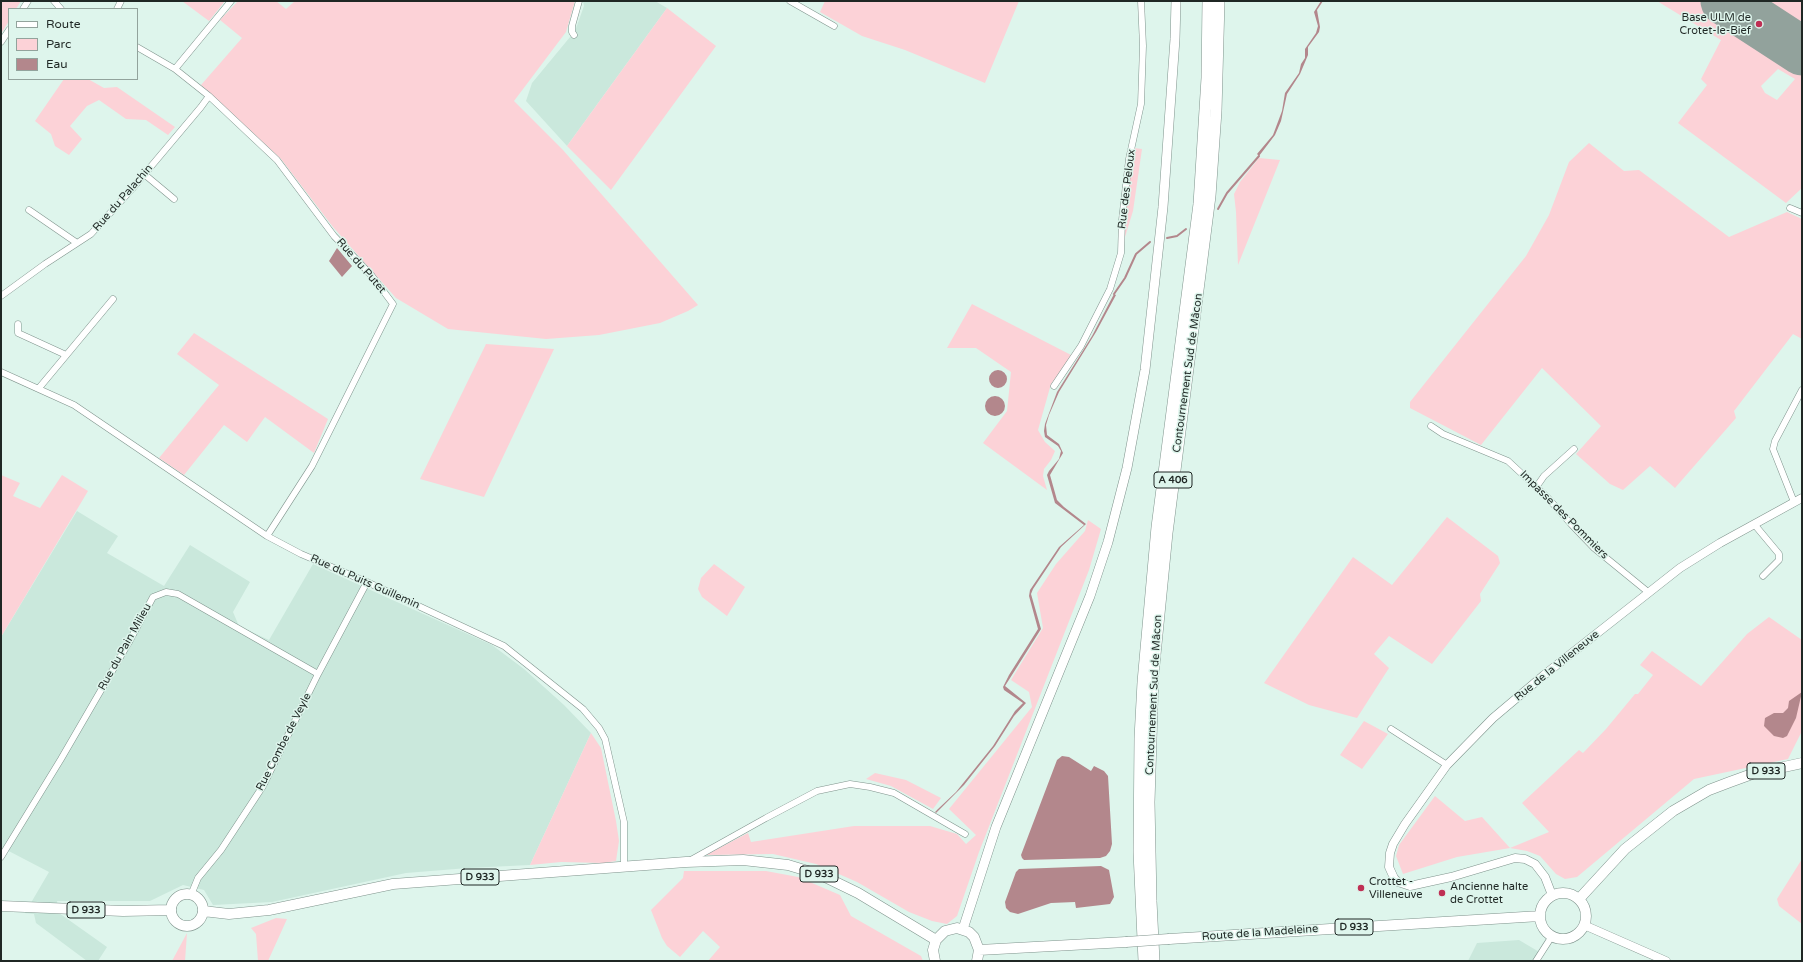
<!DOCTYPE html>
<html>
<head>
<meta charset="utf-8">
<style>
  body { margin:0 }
  #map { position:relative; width:1803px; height:962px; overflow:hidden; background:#def5ec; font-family:"Varela Round",sans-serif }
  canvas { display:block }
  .frame { position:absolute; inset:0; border:2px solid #1f2724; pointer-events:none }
  .legend { position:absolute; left:8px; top:8px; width:130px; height:72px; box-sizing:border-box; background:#def5ec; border:1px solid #92a39c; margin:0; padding:5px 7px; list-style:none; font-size:12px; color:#1f2724 }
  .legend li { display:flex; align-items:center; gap:8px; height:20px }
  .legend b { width:20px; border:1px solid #92a39c }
</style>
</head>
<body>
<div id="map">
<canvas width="1803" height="962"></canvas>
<div class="frame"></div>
<ul class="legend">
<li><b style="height:5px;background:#fff"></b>Route</li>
<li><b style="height:11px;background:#fcd2d7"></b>Parc</li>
<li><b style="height:11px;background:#b3878c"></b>Eau</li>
</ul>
</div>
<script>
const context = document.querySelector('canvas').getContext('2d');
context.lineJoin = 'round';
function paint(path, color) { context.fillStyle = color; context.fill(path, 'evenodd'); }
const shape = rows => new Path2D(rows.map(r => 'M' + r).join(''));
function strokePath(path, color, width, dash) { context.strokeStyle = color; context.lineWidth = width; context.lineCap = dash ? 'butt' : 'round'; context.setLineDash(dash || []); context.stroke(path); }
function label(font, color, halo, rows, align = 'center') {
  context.font = font + ' "Varela Round",sans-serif'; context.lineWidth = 3; context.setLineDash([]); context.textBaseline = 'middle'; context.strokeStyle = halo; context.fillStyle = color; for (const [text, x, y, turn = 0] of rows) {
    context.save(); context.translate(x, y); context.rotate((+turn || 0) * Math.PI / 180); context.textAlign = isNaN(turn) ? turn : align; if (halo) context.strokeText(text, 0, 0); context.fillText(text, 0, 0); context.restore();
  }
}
paint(shape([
  [583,1,655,1,667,8,567,146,526,101,532,83,575,31,584,6],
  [77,511,118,536,107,553,164,586,190,545,250,582,233,612,239,626,269,640,313,564,492,645,524,669,564,705,591,733,530,865,468,868,406,873,272,902,213,905,204,890,183,885,150,901,57,901,59,913,107,947,98,961,87,961,36,923,34,914,25,913,49,872,1,847,1,637],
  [1519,940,1541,953,1533,961,1468,961,1477,943]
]), '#cae8dc');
paint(shape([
  [1,1,21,1,16,9,9,9,9,21,1,34],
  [182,1,225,1,209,21],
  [238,1,276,1,286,9,295,1,575,1,566,32,514,101,563,150,698,305,688,311,660,323,599,335,546,339,448,329,396,298,333,227,281,159,201,85,242,38,220,20],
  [825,1,1019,1,985,83,905,50,862,36,820,12],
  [1657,1,1802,1,1802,188,1786,203,1678,123,1707,85,1701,79,1721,40],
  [1778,69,1795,79,1777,100,1765,93,1761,86],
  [667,8,716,46,611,190,567,146],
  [64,79,88,79,104,88,117,87,175,127,168,135,146,120,126,119,99,100,87,106,70,126,82,139,69,155,55,146,51,134,35,121],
  [1589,143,1624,171,1639,170,1729,237,1787,212,1802,219,1802,339,1793,334,1734,411,1736,418,1675,488,1650,466,1623,490,1610,484,1576,454,1601,426,1542,368,1481,445,1410,408,1410,402,1526,256,1549,215,1569,162],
  [1134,148,1142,149,1133,211,1125,237,1124,220],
  [1259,158,1280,160,1238,265,1236,212,1234,194,1240,182],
  [972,304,1073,356,1051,384,1038,430,1045,442,1055,451,1051,460,1044,469,1043,476,1047,490,983,443,1007,411,1011,372,976,348,947,348],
  [194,333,328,419,314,453,265,417,247,442,224,425,184,475,159,458,219,385,177,354],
  [486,344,554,349,484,497,420,479],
  [1,475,20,483,13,496,40,508,62,475,88,491,1,637],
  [1447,517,1498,556,1500,563,1480,594,1481,601,1432,664,1389,636,1374,654,1389,668,1357,718,1309,705,1264,683,1353,557,1392,585],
  [1088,520,1101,529,1089,570,979,852,957,916,947,924,932,921,909,912,857,882,816,864,773,854,706,855,748,833,751,842,854,826,930,826,957,834,966,844,976,835,949,809,1032,707,1029,692,1011,680,1043,628,1037,593,1056,564,1085,531],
  [714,564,745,587,727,616,702,597,698,589,701,578],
  [1769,617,1802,640,1802,731,1788,759,1694,779,1577,877,1565,879,1556,874,1540,856,1527,851,1510,848,1457,857,1403,874,1396,856,1399,845,1435,796,1465,821,1482,817,1510,848,1549,832,1522,803,1579,750,1583,753,1606,729,1635,694,1638,694,1653,675,1640,665,1652,651,1701,686,1747,634],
  [1364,721,1388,734,1362,769,1340,755],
  [591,733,601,748,616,821,619,841,616,861,604,863,561,862,530,865],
  [875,773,906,780,941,798,933,809,891,786,866,779],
  [1802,859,1802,924,1779,906,1777,899],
  [684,871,766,871,798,877,840,895,851,916,921,956,923,961,708,961,720,947,703,931,680,957,667,946,662,938,651,910,683,878],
  [276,918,287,919,268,961,258,961,256,934,251,928],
  [187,933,185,961,172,961]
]), '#fcd2d7');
paint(shape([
  [1321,1,1323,1,1317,10,1320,27,1319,32,1308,47,1308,55,1300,74,1287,94,1281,121,1275,135,1259,156,1257,154,1273,135,1282,111,1285,93,1299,73,1301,64,1305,58,1305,49,1316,33,1318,26,1314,12],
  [337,248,352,266,342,277,329,261],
  [1114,294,1116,295,1096,332,1059,392,1049,415,1046,425,1047,435,1059,444,1063,453,1050,475,1057,500,1064,507,1086,524,1061,547,1033,589,1031,594,1041,629,1005,686,1026,703,1014,716,995,746,964,785,936,813,935,812,938,809,956,792,993,746,1015,711,1023,703,1004,690,1003,687,1009,675,1038,629,1029,596,1030,590,1059,547,1084,525,1055,503,1047,475,1049,471,1059,459,1061,451,1058,446,1045,437,1044,431,1045,424,1057,392,1092,336],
  '989 379a9 9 0 1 1 18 0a9 9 0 1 1-18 0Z',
  '985 406a10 10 0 1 1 20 0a10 10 0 1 1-20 0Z',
  [1802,692,1796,718,1787,736,1783,738,1774,736,1764,726,1765,718,1774,713,1783,713,1788,708,1789,701],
  [1062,756,1069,757,1091,771,1094,766,1104,771,1108,776,1112,844,1110,851,1106,856,1100,858,1024,860,1022,858,1021,855,1057,760],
  [1101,866,1109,870,1114,897,1110,904,1076,908,1075,902,1051,903,1018,914,1010,912,1006,908,1005,902,1016,872,1019,869]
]), '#b3878c');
strokePath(shape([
  [1218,209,1227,193,1259,156],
  [1167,238,1177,236,1186,229],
  [1114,294,1125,278,1136,254,1150,242]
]), '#b3878c', 2);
strokePath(shape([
  [1725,1,1802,51]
]), '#92a29c', 49);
const minor = shape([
  [54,1,61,9],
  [790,1,834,26],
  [23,9,28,1],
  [117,9,121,1],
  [574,35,572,32,572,26,579,1],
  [1,42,9,30],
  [137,47,175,69,209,96,277,160,334,236,372,276,393,304,312,466,267,536],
  [175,69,231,1],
  [144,174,174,199],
  [1790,208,1802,213],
  [29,210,77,243],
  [1,296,45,264,91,234,132,189,201,107,209,96],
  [18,324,18,333,66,355],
  [1,372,74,405,267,536,301,554,367,582,504,646,583,709,599,728,605,739,624,822,624,868],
  [1054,386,1081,346,1110,289,1121,253,1122,220,1129,159,1141,104,1143,46,1141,1],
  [39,388,113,299],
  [1431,426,1443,434,1508,461,1547,497,1571,524,1594,548,1648,592],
  [1537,486,1544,476,1574,449],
  [1794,502,1773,449,1775,441,1802,390],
  [1754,524,1779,554,1779,560,1763,576],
  [1391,729,1447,765],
  [1,857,61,759,129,642,153,597,166,592,178,594,318,674],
  [689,861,766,818,817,791,850,784,870,787,894,793,965,834],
  [191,895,198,878,221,850,263,786,318,674,367,582],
  [1536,961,1552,936]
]);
const tertiary = shape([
  [1552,895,1545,877,1535,864,1525,859,1515,858,1451,877,1410,886,1398,882,1394,878,1389,867,1390,853,1393,844,1405,824,1447,765,1493,718,1544,675,1680,568,1720,543,1802,498],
  [1584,925,1666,961]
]);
const secondary = shape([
  [963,929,996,827,1090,596,1108,542,1127,468,1145,370,1163,207,1175,39,1176,1]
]);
const primary = shape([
  '1540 916a23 23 0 1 1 46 0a23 23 0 1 1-46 0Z',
  '171 910a16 16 0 1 1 32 0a16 16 0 1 1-32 0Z',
  [1579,899,1625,849,1673,811,1709,790,1730,782,1752,774,1802,763],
  [1,906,123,911,171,910],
  [203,911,229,914,269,910,393,884,686,862,743,860,788,865,821,875,858,893,936,940],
  [1169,939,1540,916],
  [979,950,1126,942],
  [935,961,933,950,936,940,945,931,957,928,969,932,974,937,979,950,977,961]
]);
const motorway = shape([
  [1144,961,1139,852,1140,738,1143,682,1157,527,1199,204,1207,78,1208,1],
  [1154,961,1151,901,1149,802,1153,675,1167,533,1210,196,1216,111,1219,1]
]);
strokePath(minor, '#7f938c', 7);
strokePath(tertiary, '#7f938c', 9);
strokePath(secondary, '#7f938c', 10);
strokePath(primary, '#7f938c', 11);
strokePath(motorway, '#7f938c', 12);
strokePath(minor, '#fff', 6);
strokePath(tertiary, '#fff', 8);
strokePath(secondary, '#fff', 9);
strokePath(primary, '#fff', 10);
strokePath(motorway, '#fff', 11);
const primaryBridge = shape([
  [1126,942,1169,939]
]);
strokePath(primaryBridge, '#7f938c', 11, []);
strokePath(primaryBridge, '#fff', 10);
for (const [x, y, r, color] of [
  [1759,24,4,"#bf2f54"],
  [1361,888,4,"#bf2f54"],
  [1442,893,4,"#bf2f54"]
]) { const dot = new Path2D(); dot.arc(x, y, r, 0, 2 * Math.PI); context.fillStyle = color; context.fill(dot); strokePath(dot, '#def5ec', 1.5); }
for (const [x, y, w] of [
  [1173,480,38],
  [1766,771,38],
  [819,874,38],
  [480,877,38],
  [86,910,38],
  [1354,927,38]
]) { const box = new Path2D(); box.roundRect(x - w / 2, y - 8, w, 16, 3); context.fillStyle = '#def5ec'; context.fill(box); strokePath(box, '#1f2724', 1); }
label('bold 10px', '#1f2724', null, [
  ["A 406",1173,480],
  ["D 933",1766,771],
  ["D 933",819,874],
  ["D 933",480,877],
  ["D 933",86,910],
  ["D 933",1354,927]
]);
label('11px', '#1f2724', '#def5ec', [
  ["Base ULM de",1751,18,"right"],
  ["Crotet-le-Bief",1751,31,"right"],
  ["Crottet -",1369,882],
  ["Villeneuve",1369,895],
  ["Ancienne halte",1450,887],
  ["de Crottet",1450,900]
], 'left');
label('11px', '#1f2724', '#def5ec', [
  ["Rue des Peloux",1127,189,-83],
  ["Rue du Palachin",123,198,-49],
  ["Rue du Putet",361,266,49],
  ["Contournement Sud de Mâcon",1188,373,-82],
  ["Impasse des Pommiers",1564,515,45],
  ["Rue du Puits Guillemin",365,582,24],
  ["Rue du Pain Milieu",125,647,-61],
  ["Rue de la Villeneuve",1557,666,-39],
  ["Contournement Sud de Mâcon",1154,695,-87],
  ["Rue Combe de Veyle",284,742,-63],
  ["Route de la Madeleine",1260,933,-4]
]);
</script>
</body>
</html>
